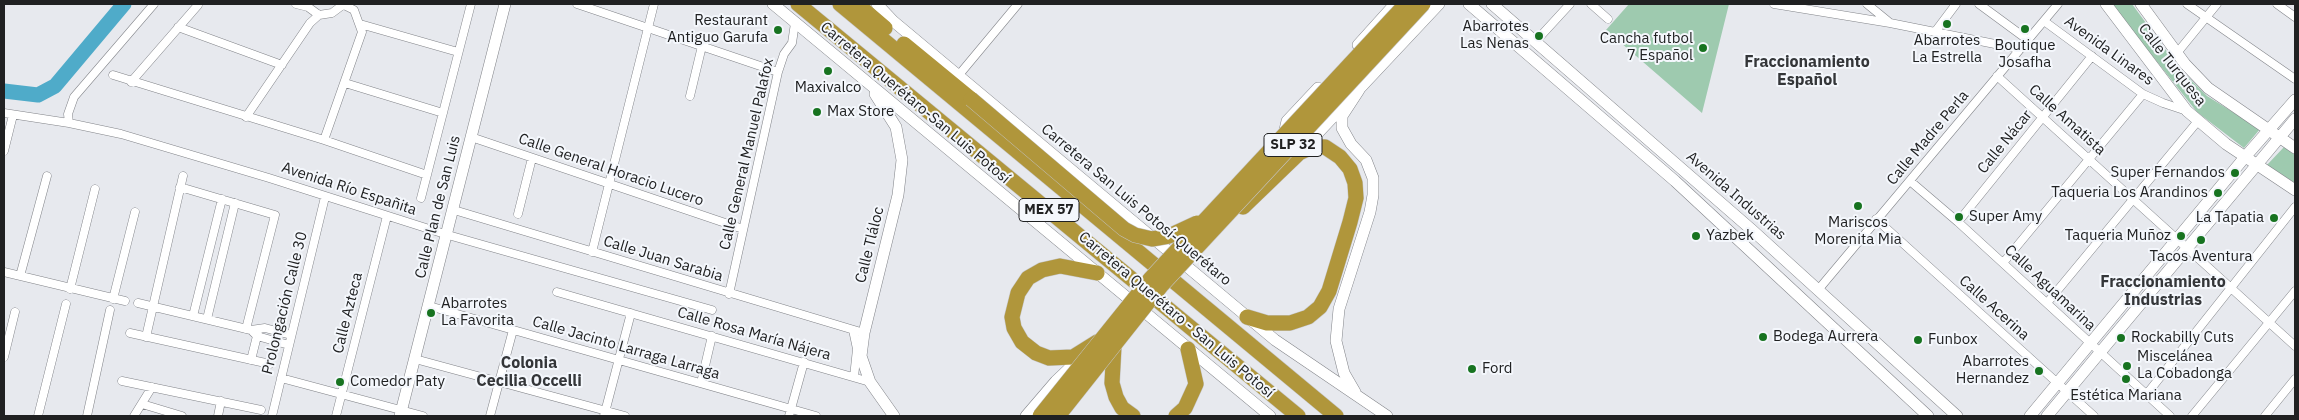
<!DOCTYPE html>
<html>
<head>
<meta charset="utf-8">
<style>
  body { margin:0 }
  #map { position:relative; width:2299px; height:420px; overflow:hidden; background:#e7e9ee; font-family:"IBM Plex Sans",sans-serif }
  canvas { display:block }
  .frame { position:absolute; inset:0; border:5px solid #202122; pointer-events:none }
</style>
</head>
<body>
<div id="map">
<canvas width="2299" height="420"></canvas>
<div class="frame"></div>
</div>
<script>
const context = document.querySelector('canvas').getContext('2d');
context.lineJoin = 'round';
function paint(path, color) { context.fillStyle = color; context.fill(path, 'evenodd'); }
const shape = rows => new Path2D(rows.map(r => 'M' + r).join(''));
function strokePath(path, color, width, dash) { context.strokeStyle = color; context.lineWidth = width; context.lineCap = dash ? 'butt' : 'round'; context.setLineDash(dash || []); context.stroke(path); }
function label(font, color, halo, rows, align = 'center') {
  context.font = font + ' "IBM Plex Sans",sans-serif'; context.lineWidth = 4; context.setLineDash([]); context.textBaseline = 'middle'; context.strokeStyle = halo; context.fillStyle = color; for (const [text, x, y, turn = 0] of rows) {
    context.save(); context.translate(x, y); context.rotate((+turn || 0) * Math.PI / 180); context.textAlign = isNaN(turn) ? turn : align; if (halo) context.strokeText(text, 0, 0); context.fillText(text, 0, 0); context.restore();
  }
}
paint(shape([
  [1629,4,1729,4,1702,113,1606,30],
  [2111,4,2132,4,2179,68,2207,96,2260,129,2244,148,2197,112],
  [2284,147,2295,155,2295,183,2267,165]
]), '#9ecaaf');
strokePath(shape([
  [4,91,38,95,55,86,124,4]
]), '#4fabc9', 15);
const street = shape([
  [296,4,308,7,319,15],
  [577,4,778,72],
  [1591,4,1608,19],
  [1774,4,1890,23,2020,49],
  [1867,4,1889,22],
  [1979,4,2028,40],
  [2187,4,2295,79],
  [2277,4,2295,17],
  [319,15,332,13,344,4],
  [2044,21,2143,94,2163,103,2187,111],
  [360,24,458,52],
  [178,27,282,65],
  [1935,32,1956,4],
  [1536,41,1570,4],
  [2177,53,2217,4],
  [113,75,324,140,427,175],
  [958,76,1018,4],
  [1997,76,2295,346],
  [131,82,198,5],
  [345,83,443,113],
  [690,96,702,46],
  [4,113,69,123,121,134,269,178,448,235,712,310],
  [246,117,310,23,319,15],
  [69,123,68,114,74,97,154,4],
  [471,137,743,229],
  [324,140,362,32,354,10,344,5],
  [4,151,13,115],
  [1910,181,1958,222,2170,416],
  [180,187,275,215,246,329],
  [421,198,471,4],
  [454,210,864,333],
  [518,214,532,158],
  [1876,219,2094,416],
  [1958,222,2092,56],
  [592,252,654,4],
  [2003,263,2143,94],
  [4,272,125,301],
  [20,276,47,176],
  [70,289,95,189],
  [1818,290,2058,4],
  [557,292,870,382],
  [729,294,778,72,784,54,792,43,795,23],
  [113,299,135,212],
  [138,303,251,330,265,328,291,335],
  [2047,303,2198,121],
  [429,306,816,416],
  [193,316,222,199],
  [207,319,235,203],
  [251,330,257,336,289,345],
  [853,330,857,349,854,377],
  [130,333,270,364],
  [146,337,183,176],
  [4,357,15,312],
  [415,359,625,416],
  [251,360,258,332],
  [281,378,423,416],
  [122,381,261,410],
  [701,383,712,336],
  [2146,395,2295,207],
  [142,404,182,416],
  [38,416,66,304],
  [87,416,110,310],
  [134,416,152,387],
  [218,416,221,401],
  [272,416,325,197],
  [336,416,387,216],
  [490,416,513,330],
  [604,416,631,313],
  [789,416,804,362],
  [2192,416,2295,291],
  [2265,416,2295,379]
]);
const secondary = shape([
  [773,4,1270,416],
  [877,4,893,21,1275,340,1387,416],
  [1469,4,1675,181,1928,416],
  [1492,4,1752,230,1957,416],
  [2106,4,2187,111,2226,144,2295,190],
  [2141,4,2185,64,2208,88,2295,148],
  [1358,45,1395,4],
  [875,94,896,127,902,160,898,195,864,333,861,356,870,382,894,416],
  [1284,134,1287,121,1318,88],
  [1302,150,1439,4],
  [1355,392,1344,373,1336,341,1339,309,1370,212,1373,195,1373,178,1366,160,1351,144,1342,128,1342,116,1359,90],
  [400,416,505,4],
  [1026,416,1056,381,1077,361],
  [2030,416,2245,157,2295,100],
  [2047,416,2295,119]
]);
const highway = shape([
  [798,4,1298,416],
  [840,4,1336,416],
  [857,4,885,28],
  [904,44,971,99],
  [1243,207,1299,153,1312,147,1325,147,1340,157,1350,169,1355,183,1356,198,1350,222,1329,291,1320,307,1308,317,1290,323,1267,323,1247,317],
  [1097,273,1060,266,1042,270,1028,278,1018,293,1012,317,1014,328,1022,342,1036,353,1049,358,1073,357,1097,342],
  [1114,346,1112,383,1116,397,1122,408,1133,416],
  [1176,416,1185,408,1196,384,1188,349]
]);
strokePath(street, '#828489', 9);
strokePath(secondary, '#828489', 12);
strokePath(highway, '#c5c5c6', 16);
strokePath(street, '#fff', 8);
strokePath(secondary, '#fff', 11);
strokePath(highway, '#b0963b', 15);
const highwayBridge = shape([
  [971,99,1124,229,1135,235,1152,239,1169,236,1197,223],
  [1040,416,1151,278,1406,4],
  [1058,416,1161,286,1423,4]
]);
strokePath(highwayBridge, '#c5c5c6', 16, []);
strokePath(highwayBridge, '#b0963b', 15);
for (const [x, y, r, color] of [
  [1947,24,5,"#177320"],
  [2025,29,5,"#177320"],
  [778,30,5,"#177320"],
  [1539,36,5,"#177320"],
  [1703,48,5,"#177320"],
  [828,71,5,"#177320"],
  [817,112,5,"#177320"],
  [2235,173,5,"#177320"],
  [2218,193,5,"#177320"],
  [1858,206,5,"#177320"],
  [1959,217,5,"#177320"],
  [2274,218,5,"#177320"],
  [1696,236,5,"#177320"],
  [2181,236,5,"#177320"],
  [2201,240,5,"#177320"],
  [431,313,5,"#177320"],
  [1763,337,5,"#177320"],
  [2121,338,5,"#177320"],
  [1918,340,5,"#177320"],
  [2127,366,5,"#177320"],
  [1472,369,5,"#177320"],
  [2039,371,5,"#177320"],
  [2126,379,5,"#177320"],
  [340,382,5,"#177320"]
]) { const dot = new Path2D(); dot.arc(x, y, r, 0, 2 * Math.PI); context.fillStyle = color; context.fill(dot); strokePath(dot, '#f4f7fc', 2); }
for (const [x, y, w] of [
  [1293,145,58],
  [1049,210,60]
]) { const box = new Path2D(); box.roundRect(x - w / 2, y - 11.5, w, 23, 4); context.fillStyle = '#f4f7fc'; context.fill(box); strokePath(box, '#202122', 1); }
label('bold 14px', '#202122', null, [
  ["SLP 32",1293,145],
  ["MEX 57",1049,210]
]);
label('15px', '#202122', '#f4f7fc', [
  ["Restaurant",768,21,"right"],
  ["Antiguo Garufa",768,38,"right"],
  ["Abarrotes",1529,27,"right"],
  ["Las Nenas",1529,44,"right"],
  ["Cancha futbol",1693,39,"right"],
  ["7 Español",1693,56,"right"],
  ["Abarrotes",1947,41,"center"],
  ["La Estrella",1947,58,"center"],
  ["Boutique",2025,46,"center"],
  ["Josafha",2025,63,"center"],
  ["Maxivalco",828,88,"center"],
  ["Max Store",827,112],
  ["Super Fernandos",2225,173,"right"],
  ["Taqueria Los Arandinos",2208,193,"right"],
  ["Super Amy",1969,217],
  ["La Tapatia",2264,218,"right"],
  ["Mariscos",1858,223,"center"],
  ["Morenita Mia",1858,240,"center"],
  ["Yazbek",1706,236],
  ["Taqueria Muñoz",2171,236,"right"],
  ["Tacos Aventura",2201,257,"center"],
  ["Abarrotes",441,304],
  ["La Favorita",441,321],
  ["Bodega Aurrera",1773,337],
  ["Rockabilly Cuts",2131,338],
  ["Funbox",1928,340],
  ["Miscelánea",2137,357],
  ["La Cobadonga",2137,374],
  ["Abarrotes",2029,362,"right"],
  ["Hernandez",2029,379,"right"],
  ["Ford",1482,369],
  ["Comedor Paty",350,382],
  ["Estética Mariana",2126,396,"center"]
], 'left');
label('15px', '#202122', '#f4f7fc', [
  ["Avenida Linares",2109,51,36],
  ["Calle Turquesa",2172,65,52],
  ["Carretera Querétaro-San Luis Potosí",915,103,40],
  ["Calle Amatista",2067,120,42],
  ["Calle Madre Perla",1928,138,-50],
  ["Calle Nácar",2005,142,-51],
  ["Calle General Manuel Palafox",747,154,-77],
  ["Calle General Horacio Lucero",611,170,19],
  ["Avenida Río Españita",349,189,18],
  ["Avenida Industrias",1736,196,41],
  ["Carretera San Luis Potosí-Querétaro",1136,205,40],
  ["Calle Plan de San Luis",438,207,-76],
  ["Calle Tláloc",870,245,-76],
  ["Calle Juan Sarabia",663,259,17],
  ["Calle Aguamarina",2050,288,43],
  ["Prolongación Calle 30",285,303,-76],
  ["Calle Acerina",1994,308,42],
  ["Calle Azteca",348,313,-76],
  ["Carretera Querétaro - San Luis Potosí",1176,315,40],
  ["Calle Rosa María Nájera",754,334,16],
  ["Calle Jacinto Larraga Larraga",626,348,16]
]);
label('bold 16px', '#343639', '#f4f7fc', [
  ["Fraccionamiento",1807,62],
  ["Español",1807,80],
  ["Fraccionamiento",2163,282],
  ["Industrias",2163,300],
  ["Colonia",529,363],
  ["Cecilia Occelli",529,381]
]);
</script>
</body>
</html>
